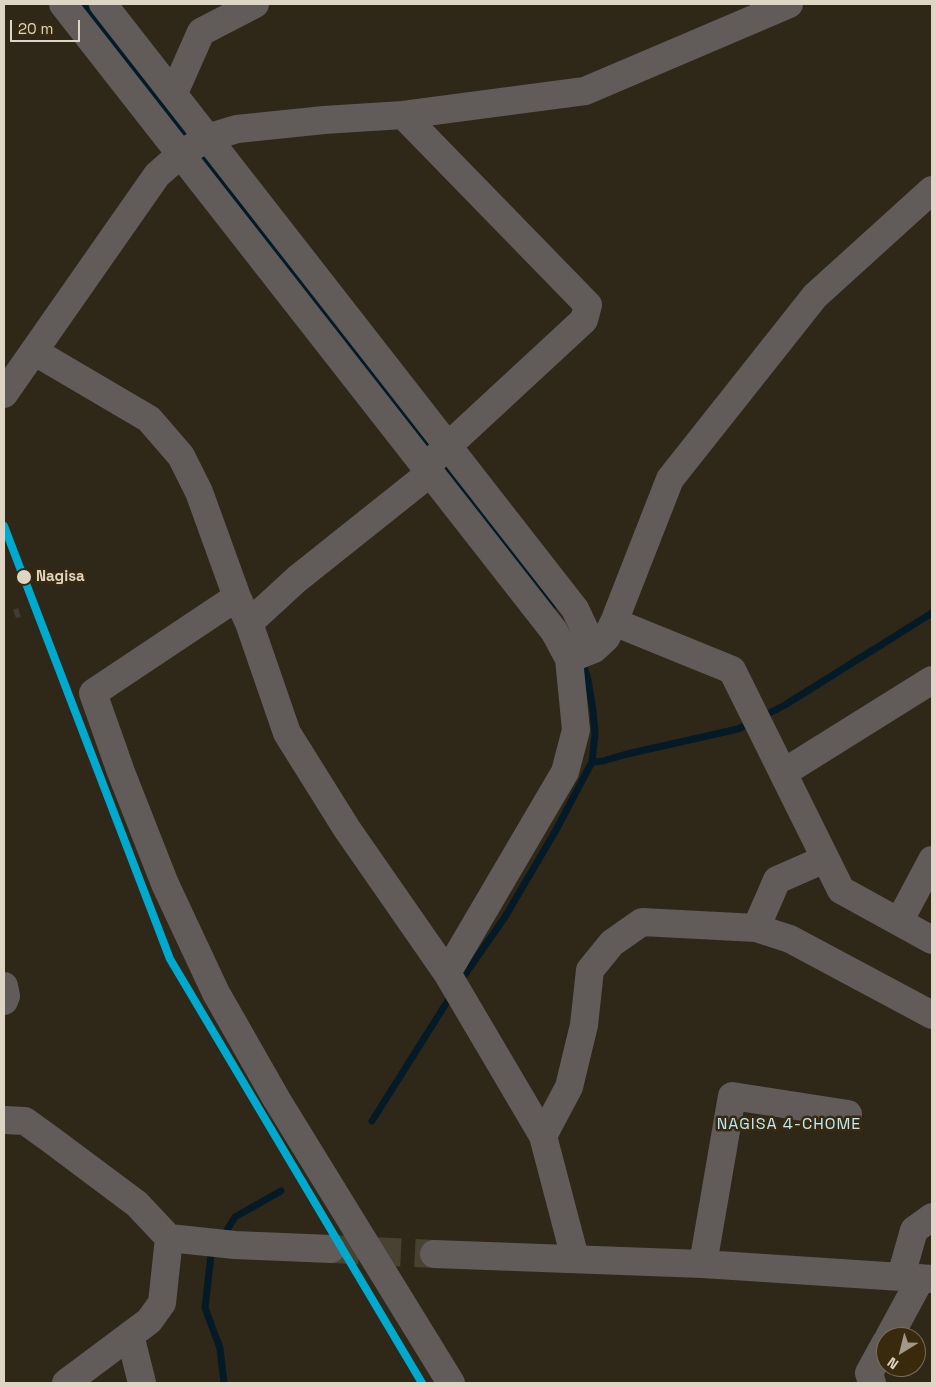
<!DOCTYPE html>
<html>
<head>
<meta charset="utf-8">
<style>
  body { margin:0 }
  #map { position:relative; width:936px; height:1387px; overflow:hidden; background:#2f2718; font-family:"Space Grotesk",sans-serif }
  canvas { display:block }
  .frame { position:absolute; inset:0; border:5px solid #ded5c5; pointer-events:none }
  .north { position:absolute; left:876px; top:1327px; width:50px; height:50px; box-sizing:border-box; background:#392a0e; border:1px solid #7b6e57; border-radius:50%; rotate:216deg; font-size:14px; font-weight:700; line-height:20px; text-align:center; color:#ded5c5 }
  .north::after { content:''; display:block; margin:auto; width:18px; height:22px; background:#a19888; clip-path:polygon(50% 0,100% 100%,50% 72%,0 100%) }
  .scale { position:absolute; left:10px; top:20px; width:70px; height:22px; box-sizing:border-box; border:2px solid #ded5c5; border-top:0; padding-left:6px; font-size:15px; line-height:18px; white-space:nowrap; color:#ded5c5; -webkit-text-stroke:4px #392a0e; paint-order:stroke }
</style>
</head>
<body>
<div id="map">
<canvas width="936" height="1387"></canvas>
<div class="frame"></div>
<div class="north">N</div>
<div class="scale">20 m</div>
</div>
<script>
const context = document.querySelector('canvas').getContext('2d');
context.lineJoin = 'round';
const shape = rows => new Path2D(rows.map(r => 'M' + r).join(''));
function strokePath(path, color, width, dash) { context.strokeStyle = color; context.lineWidth = width; context.lineCap = dash ? 'butt' : 'round'; context.setLineDash(dash || []); context.stroke(path); }
function paint(path, color) { context.fillStyle = color; context.fill(path, 'evenodd'); }
function label(font, color, halo, rows, align = 'center') {
  context.font = font + ' "Space Grotesk",sans-serif'; context.lineWidth = 5; context.setLineDash([]); context.textBaseline = 'middle'; context.strokeStyle = halo; context.fillStyle = color; for (const [text, x, y, turn = 0] of rows) {
    context.save(); context.translate(x, y); context.rotate((+turn || 0) * Math.PI / 180); context.textAlign = isNaN(turn) ? turn : align; if (halo) context.strokeText(text, 0, 0); context.fillText(text, 0, 0); context.restore();
  }
}
strokePath(shape([
  [82,4,191,143],
  [198,151,433,452],
  [440,460,554,605],
  [762,717,785,705,932,613],
  [592,762,603,761,627,754,738,729,752,722],
  [459,983,505,917,556,830,592,762,595,734,593,710,588,680,582,660],
  [372,1121,452,994],
  [222,1238,235,1217,281,1191],
  [215,1249,211,1255,205,1308,220,1348,224,1383]
]), '#041b27', 7);
paint(shape([
  [18,608,21,617,16,618,13,610]
]), '#443c32');
strokePath(shape([
  [331,1249,434,1254]
]), '#494132', 28, [28, 14]);
strokePath(shape([
  [63,4,554,631,569,659,576,730,565,772,447,973],
  [103,4,575,609,594,649],
  [174,93,201,32,255,4],
  [403,115,588,305,584,320,435,458],
  [35,352,149,419,181,456,199,492,237,597,249,623,287,733,347,829,447,973,543,1136,575,1258],
  [4,394,157,175,181,154,207,138,237,129,324,120,403,115,585,91,789,4],
  [237,597,93,693,121,772,165,884,216,993,277,1100,451,1383],
  [614,622,732,670,841,890,932,940],
  [249,623,297,579,430,473],
  [579,655,594,649,606,638,614,622,670,479,815,296,932,190],
  [783,773,932,680],
  [899,922,932,860],
  [756,928,777,880,825,859],
  [4,986,6,996,4,1001],
  [4,1120,25,1121,50,1139,137,1204,169,1238,235,1245,331,1249],
  [543,1136,569,1087,584,1025,590,970,612,943,642,922,756,928,790,939,932,1015],
  [434,1254,703,1264,932,1279],
  [703,1264,732,1096,848,1114],
  [901,1276,914,1230,932,1217],
  [130,1335,142,1383],
  [889,1337,921,1278],
  [66,1383,149,1321,162,1303,169,1238],
  [872,1383,869,1373,886,1342]
]), '#615c59', 28);
strokePath(shape([
  [4,526,170,959,422,1383]
]), '#00a9ce', 8);
for (const [x, y, r, color] of [
  [24,577,8,"#ded5c5"]
]) { const dot = new Path2D(); dot.arc(x, y, r, 0, 2 * Math.PI); context.fillStyle = color; context.fill(dot); strokePath(dot, '#392a0e', 2); }
label('bold 15px', '#ded5c5', '#392a0e', [
  ["Nagisa",36,577]
], 'left');
context.letterSpacing = '1px';
label('16px', '#b7ecff', '#392a0e', [
  ["NAGISA 4-CHOME",789,1125]
]);
context.letterSpacing = '0px';
</script>
</body>
</html>
